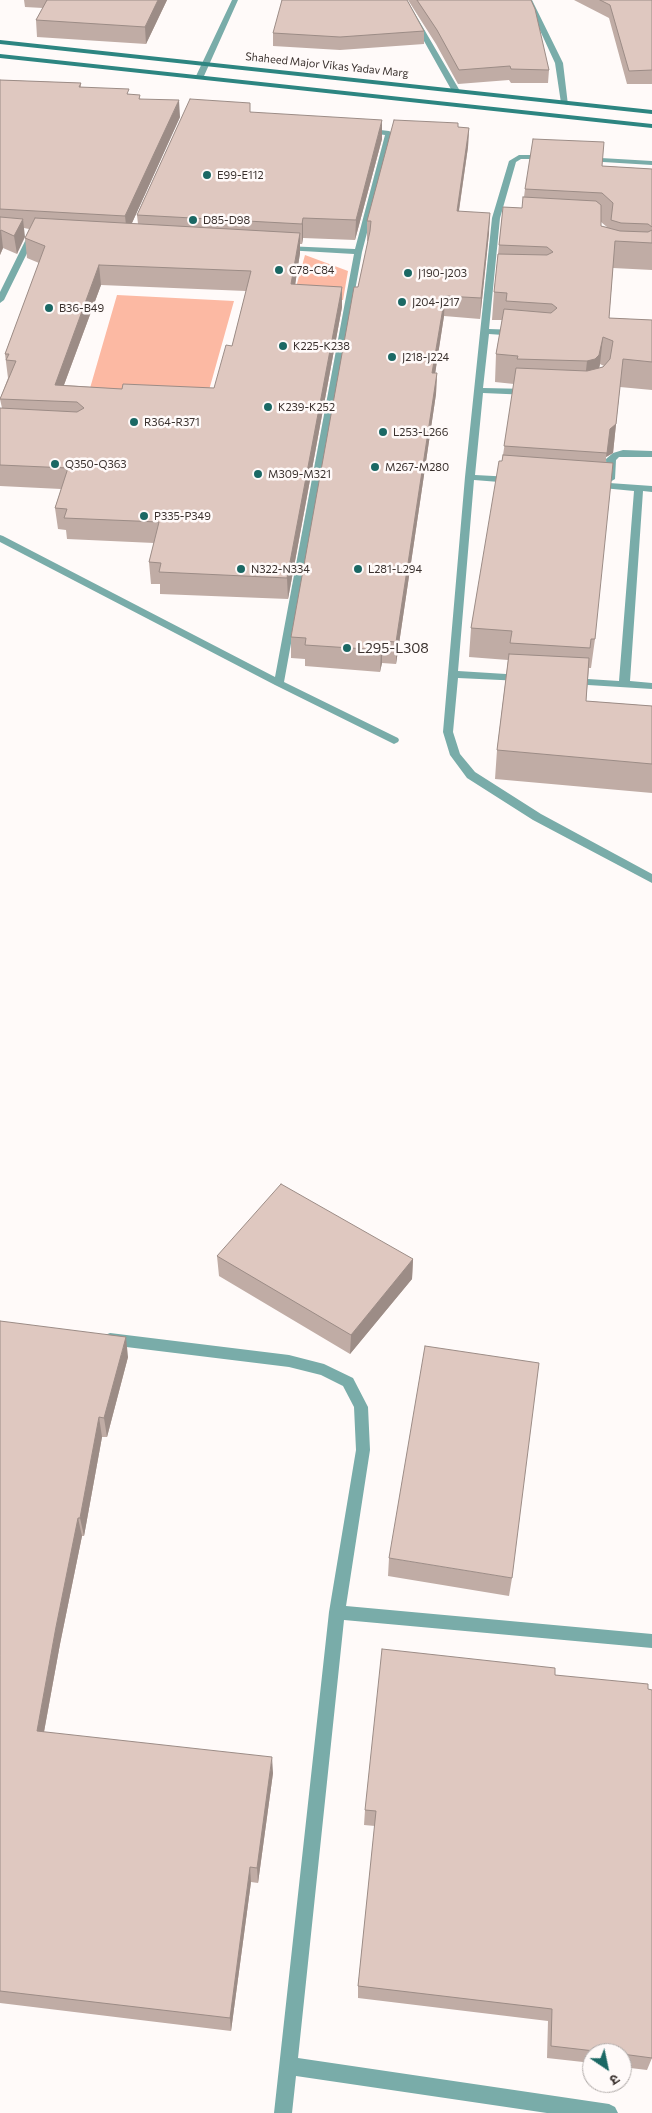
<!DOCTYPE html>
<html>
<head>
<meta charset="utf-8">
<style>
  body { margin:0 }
  #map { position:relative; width:652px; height:2113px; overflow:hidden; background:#fffaf9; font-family:Commissioner,"Noto Sans Devanagari",sans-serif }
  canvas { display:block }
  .north { position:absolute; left:582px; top:2043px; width:50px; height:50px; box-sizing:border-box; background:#fffaf9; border:1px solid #b0aaa8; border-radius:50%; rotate:146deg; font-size:14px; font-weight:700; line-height:20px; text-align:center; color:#3a312e }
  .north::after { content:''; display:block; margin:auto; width:18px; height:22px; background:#1b6864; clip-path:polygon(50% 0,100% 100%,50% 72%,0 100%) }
</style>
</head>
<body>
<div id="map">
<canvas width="652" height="2113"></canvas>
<div class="north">उ</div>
</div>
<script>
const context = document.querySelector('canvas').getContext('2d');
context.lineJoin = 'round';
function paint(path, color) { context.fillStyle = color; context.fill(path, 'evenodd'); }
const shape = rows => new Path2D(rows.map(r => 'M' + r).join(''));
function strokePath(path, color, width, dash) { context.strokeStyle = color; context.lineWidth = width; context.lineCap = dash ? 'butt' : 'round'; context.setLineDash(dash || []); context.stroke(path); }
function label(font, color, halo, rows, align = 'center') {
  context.font = font + ' Commissioner,sans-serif'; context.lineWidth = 5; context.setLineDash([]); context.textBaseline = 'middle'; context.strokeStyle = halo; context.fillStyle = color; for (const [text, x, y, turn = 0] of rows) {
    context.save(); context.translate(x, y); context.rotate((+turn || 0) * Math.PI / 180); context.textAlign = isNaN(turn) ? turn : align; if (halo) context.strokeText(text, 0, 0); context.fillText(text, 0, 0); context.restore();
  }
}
paint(shape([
  [305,255,348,271,343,300,293,298],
  [117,295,234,301,204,408,86,402]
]), '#fcb9a3');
paint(shape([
  [232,0,238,0,204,76,197,78,196,76,232,0],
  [401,0,407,0,460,91,459,93,452,91,401,0],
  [526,0,532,0,563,63,568,105,561,103,555,63,526,0],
  [363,128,389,131,393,133,362,252,284,682,398,738,399,740,398,742,394,744,275,685,0,542,0,535,3,536,275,677,354,254,285,250,281,248,285,246,355,249,385,135,363,132,363,128],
  [519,155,547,155,551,157,547,159,521,159,516,162,500,218,489,329,517,330,521,333,517,336,489,334,483,388,529,389,533,392,529,395,483,393,475,475,512,477,517,480,512,483,474,480,458,671,522,675,527,678,522,681,458,678,453,732,460,754,475,772,541,814,652,874,652,883,533,820,467,778,450,755,443,732,465,477,492,218,509,161,519,155],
  [584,157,652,161,652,165,587,161,583,159,584,157],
  [30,231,37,233,4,300,0,303,0,292,30,231],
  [623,450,652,451,652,457,619,457,616,460,615,479,610,482,607,481,606,459,613,453,623,450],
  [595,482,652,486,652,492,643,491,630,681,652,683,652,689,572,684,567,681,572,678,619,681,634,491,592,487,590,485,595,482],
  [110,1333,289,1355,324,1364,353,1378,368,1407,370,1450,346,1606,652,1634,652,1648,344,1620,298,2058,609,2104,615,2107,618,2113,547,2113,296,2076,292,2113,274,2113,329,1612,356,1450,354,1407,343,1386,321,1375,289,1367,110,1345,105,1343,103,1339,105,1335,110,1333]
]), '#79aca9');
paint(shape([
  [0,40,652,110,652,114,0,44,0,40],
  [0,54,652,124,652,128,0,58,0,54]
]), '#2d8581');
paint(shape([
  [24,0,167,0,146,44,37,37,36,20,43,8,25,7],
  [408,0,531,0,549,70,548,83,511,83,509,80,458,84,436,44],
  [574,0,652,0,652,84,627,84,609,18],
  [424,31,424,44,340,50,273,46,273,33],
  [0,80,81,83,81,87,129,94,141,99,180,117,132,223,138,224,137,215,250,112,382,139,355,240,303,238,302,244,300,244,300,253,295,285,342,287,342,307,288,599,160,594,160,584,151,584,149,562,154,543,67,539,66,530,58,529,55,508,61,489,0,486,0,408,2,408,0,399,8,378,5,354,39,263,27,258,25,238,29,229,24,228,17,254,3,248,0,255],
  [101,285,246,291,232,346,214,388,122,389,64,385],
  [458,123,458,127,469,128,468,147,459,211,489,233,480,319,444,316,435,373,437,373,436,394,396,664,382,663,380,672,305,666,305,659,291,658,291,637,358,287,368,241,367,241,367,221],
  [602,166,652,169,652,270,613,268,609,318,652,320,652,390,620,387,613,453,606,457,606,462,595,639,591,668,589,668,586,701,652,706,652,793,495,779,497,750,508,660,469,657,471,628,503,455,514,384,495,382,496,354,502,320,492,320,494,292,498,254,503,207,522,208,524,197,525,189],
  [601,222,607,227,601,226],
  [600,364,604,366,599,368],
  [217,1256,413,1259,412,1279,350,1354,219,1276],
  [0,1321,128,1357,107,1437,102,1437,84,1536,82,1536,60,1644,44,1732,273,1773,258,1883,251,1882,231,2031,0,2003],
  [389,1558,512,1578,509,1596,388,1576],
  [555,1675,652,1690,652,2058,647,2070,622,2067,622,2053,592,2053,592,2063,547,2058,548,2021,358,1998,358,1986,375,1826,364,1825,365,1810]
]), '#c0aca5');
paint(shape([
  [158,0,167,0,146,44,145,27],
  [179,100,180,117,127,234,125,216],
  [382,120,382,139,355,240,356,220],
  [469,128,468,147,456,230,457,211],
  [490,213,489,233,480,319,481,298],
  [303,218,303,238,302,244,302,224],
  [23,219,25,237,17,254,14,236],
  [1,230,3,248,0,255,0,231],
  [300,233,300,253,292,305,291,284],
  [99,265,101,285,58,401,55,385],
  [342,287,342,307,288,599,287,578],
  [445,296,444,316,432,394,432,373],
  [603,337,600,364,596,383,584,389,587,361],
  [437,373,436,394,396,664,396,642],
  [616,424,613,453,606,457,610,429],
  [382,641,382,663,380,672,381,650],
  [413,1259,412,1279,350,1354,351,1335],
  [126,1337,128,1357,107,1437,104,1418],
  [99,1417,102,1437,84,1536,80,1518],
  [78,1518,82,1536,60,1644,41,1748,37,1731,56,1627],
  [272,1757,273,1773,258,1883,257,1868],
  [250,1867,251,1882,231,2031,230,2018]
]), '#9c8c86');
const building = shape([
  [47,0,158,0,145,27,36,20,47,0],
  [282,0,407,0,424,31,340,37,273,33,282,0],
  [417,0,531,0,535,9,549,70,511,69,510,66,459,70,437,30,417,0],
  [600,0,652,0,652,70,629,71,610,5,600,0],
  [0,80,81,83,79,87,129,89,127,94,140,95,139,99,179,100,125,216,0,209,0,80],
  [190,99,250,103,250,112,382,120,356,220,303,218,302,224,137,215,190,99],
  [394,120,458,123,458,127,469,128,457,211,490,213,481,298,445,296,432,373,437,373,396,642,382,641,381,650,305,645,306,638,291,637,354,287,358,287,370,231,371,221,367,221,394,120],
  [533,139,604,142,602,166,652,169,652,227,648,224,621,223,611,220,613,203,602,193,525,189,533,139],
  [523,197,596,201,601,205,601,226,620,231,648,232,652,230,652,243,615,241,609,318,652,320,652,362,623,359,616,424,610,429,607,453,504,446,516,368,587,371,603,367,610,359,613,341,603,337,599,355,595,359,587,361,517,359,518,356,496,354,504,309,551,313,557,308,552,304,506,301,507,293,494,292,498,254,547,255,553,252,547,247,499,245,503,207,522,208,523,197],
  [0,217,23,219,14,236,1,230,0,231,0,217],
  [35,218,300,233,291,284,342,287,287,578,159,572,161,563,149,562,159,522,64,518,67,509,55,508,68,468,0,465,0,408,77,412,84,408,77,402,0,399,16,361,6,360,9,354,5,354,45,246,25,238,35,218],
  [99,265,251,271,232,346,226,345,214,388,123,384,122,389,55,385,99,265],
  [503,455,613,463,595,639,591,639,590,648,510,643,512,631,471,628,499,461,502,461,503,455],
  [509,654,589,658,586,701,652,706,652,764,497,750,509,654],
  [281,1184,413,1259,351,1335,217,1256,281,1184],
  [0,1321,126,1337,104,1418,99,1417,80,1518,78,1518,56,1627,37,1731,272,1757,257,1868,250,1867,230,2018,0,1991,0,1321],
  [425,1346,539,1363,512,1578,389,1558,425,1346],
  [382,1649,555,1668,555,1675,648,1684,648,1689,652,1690,652,2058,622,2054,622,2053,612,2053,551,2046,552,2009,358,1986,376,1811,365,1810,382,1649]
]);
paint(building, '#dfc8c0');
strokePath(building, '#9c8c86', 1);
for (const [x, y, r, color] of [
  [207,175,5,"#1b6864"],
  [193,220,5,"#1b6864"],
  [279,270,5,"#1b6864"],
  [408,273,5,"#1b6864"],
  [402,302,5,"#1b6864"],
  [49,308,5,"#1b6864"],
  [283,346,5,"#1b6864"],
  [392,357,5,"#1b6864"],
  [268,407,5,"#1b6864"],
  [134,422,5,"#1b6864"],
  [383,432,5,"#1b6864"],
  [55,464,5,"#1b6864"],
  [375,467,5,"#1b6864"],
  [258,474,5,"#1b6864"],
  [144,516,5,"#1b6864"],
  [241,569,5,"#1b6864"],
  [358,569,5,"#1b6864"],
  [347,648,5,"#1b6864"]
]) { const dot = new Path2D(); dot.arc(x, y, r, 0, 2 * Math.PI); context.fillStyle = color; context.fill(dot); strokePath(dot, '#fffaf9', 2); }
label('11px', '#3a312e', '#fffaf9', [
  ["Shaheed Major Vikas Yadav Marg",327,65,6]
]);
label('11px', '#3a312e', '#fffaf9', [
  ["E99-E112",217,175],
  ["D85-D98",203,220],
  ["C78-C84",289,270],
  ["J190-J203",418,273],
  ["J204-J217",412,302],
  ["B36-B49",59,308],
  ["K225-K238",293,346],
  ["J218-J224",402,357],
  ["K239-K252",278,407],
  ["R364-R371",144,422],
  ["L253-L266",393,432],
  ["Q350-Q363",65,464],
  ["M267-M280",385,467],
  ["M309-M321",268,474],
  ["P335-P349",154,516],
  ["N322-N334",251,569],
  ["L281-L294",368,569]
], 'left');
label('14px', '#3a312e', '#fffaf9', [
  ["L295-L308",357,648]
], 'left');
</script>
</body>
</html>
